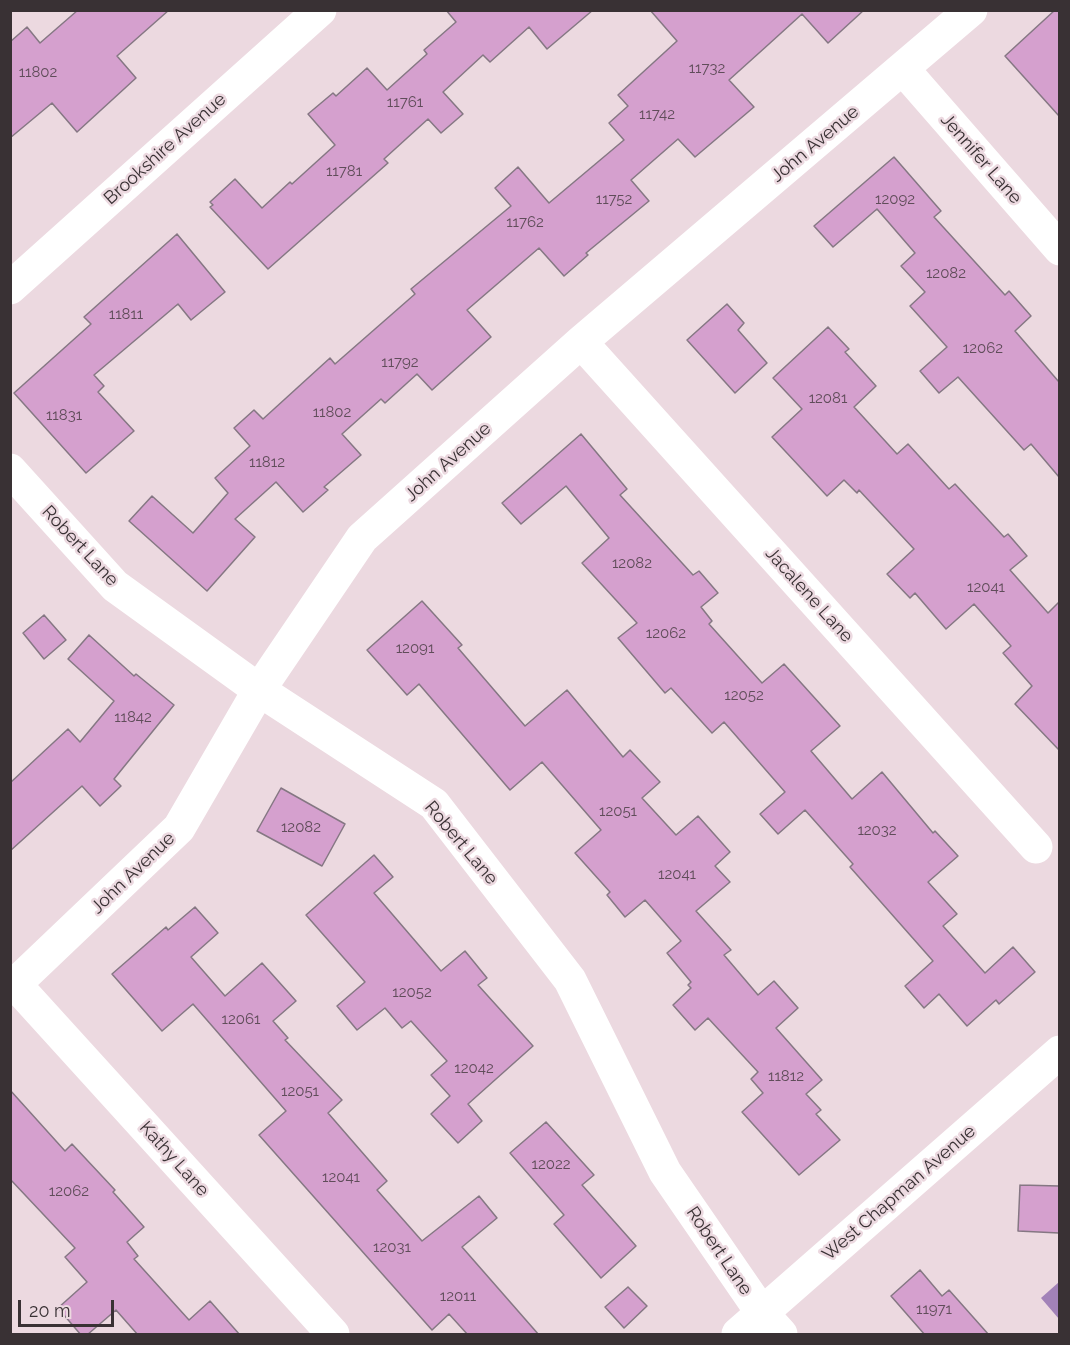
<!DOCTYPE html>
<html>
<head>
<meta charset="utf-8">
<style>
  body { margin:0 }
  #map { position:relative; width:1070px; height:1345px; overflow:hidden; background:#ecd9e0; font-family:Raleway,sans-serif }
  canvas { display:block }
  .frame { position:absolute; inset:0; border:12px solid #393134; pointer-events:none }
  .scale { position:absolute; left:18px; top:1300px; width:96px; height:27px; box-sizing:border-box; border:3px solid #393134; border-top:0; padding-left:8px; font-size:18px; line-height:21px; white-space:nowrap; color:#393134; -webkit-text-stroke:4px #ecd9e0; paint-order:stroke }
</style>
</head>
<body>
<div id="map">
<canvas width="1070" height="1345"></canvas>
<div class="frame"></div>
<div class="scale">20 m</div>
</div>
<script>
const context = document.querySelector('canvas').getContext('2d');
context.lineJoin = 'round';
function paint(path, color) { context.fillStyle = color; context.fill(path, 'evenodd'); }
const shape = rows => new Path2D(rows.map(r => 'M' + r).join(''));
function strokePath(path, color, width, dash) { context.strokeStyle = color; context.lineWidth = width; context.lineCap = dash ? 'butt' : 'round'; context.setLineDash(dash || []); context.stroke(path); }
function label(font, color, halo, rows, align = 'center') {
  context.font = font + ' Raleway,sans-serif'; context.lineWidth = 5; context.setLineDash([]); context.textBaseline = 'middle'; context.strokeStyle = halo; context.fillStyle = color; for (const [text, x, y, turn = 0] of rows) {
    context.save(); context.translate(x, y); context.rotate((+turn || 0) * Math.PI / 180); context.textAlign = isNaN(turn) ? turn : align; if (halo) context.strokeText(text, 0, 0); context.fillText(text, 0, 0); context.restore();
  }
}
paint(shape([
  [1059,1282,1059,1319,1041,1298]
]), '#a282b8');
const building = shape([
  [78,10,169,10,117,56,136,78,77,132,52,103,10,138,10,42,27,27,40,43,78,10],
  [446,10,593,10,547,49,529,27,490,62,483,55,443,92,463,114,441,133,428,119,384,159,388,163,268,269,210,207,213,205,210,202,235,179,262,208,290,182,292,184,335,145,308,114,333,93,336,96,367,68,387,90,427,54,424,50,456,22,446,10],
  [650,10,864,10,828,43,802,14,769,44,729,80,754,107,695,157,678,139,631,180,649,201,586,253,588,255,564,276,539,248,467,310,491,337,432,390,417,374,385,403,381,399,342,434,361,455,324,487,328,490,303,512,276,482,235,519,255,537,207,591,129,521,152,496,193,533,228,493,215,478,250,446,234,428,254,410,263,419,330,358,335,364,415,294,411,289,511,206,495,188,518,167,549,203,624,140,609,123,628,106,618,95,677,41,650,10],
  [1055,10,1059,10,1059,116,1005,56,1055,10],
  [894,157,941,211,934,217,1005,295,1009,291,1031,316,1015,331,1059,382,1059,477,1031,444,1024,450,958,377,939,393,920,371,947,347,910,306,925,292,901,266,915,253,877,209,833,247,814,226,894,157],
  [177,234,225,292,191,320,178,304,94,375,104,386,98,392,134,431,86,473,14,393,91,324,84,317,177,234],
  [727,304,744,323,738,330,767,363,735,393,687,340,727,304],
  [828,327,849,349,845,352,876,386,854,407,897,454,908,444,949,489,955,484,1004,537,1008,534,1027,556,1010,570,1048,613,1059,602,1059,750,1015,704,1032,686,1003,653,1011,646,974,604,946,629,915,593,910,598,887,574,914,549,859,490,857,493,844,480,827,496,772,437,802,409,773,378,828,327],
  [581,434,627,489,620,495,693,575,699,571,718,593,701,607,712,621,709,624,762,683,784,664,840,726,811,751,852,799,882,772,933,833,935,831,958,856,928,882,957,914,943,926,985,973,1013,947,1035,972,999,1004,996,1000,967,1026,939,994,924,1008,905,986,933,961,850,867,853,864,805,810,778,834,760,814,785,792,724,722,712,733,671,688,665,693,618,638,637,623,582,563,609,538,566,486,521,524,502,503,581,434],
  [422,601,462,645,458,648,525,726,567,690,623,757,630,750,660,782,642,798,676,835,698,816,730,852,715,866,730,882,696,911,731,950,724,955,758,995,774,981,798,1008,776,1028,822,1080,806,1094,821,1110,816,1114,840,1140,799,1175,742,1112,763,1093,751,1079,758,1072,708,1018,695,1030,673,1005,691,988,688,985,691,982,667,953,681,941,645,900,625,917,607,895,610,892,575,853,601,830,542,762,510,790,419,684,407,695,367,650,422,601],
  [44,615,66,640,44,659,23,633,44,615],
  [89,635,134,676,136,674,174,705,114,779,121,786,100,806,82,786,10,851,10,783,68,729,80,742,114,701,68,659,89,635],
  [281,788,345,824,322,866,257,831,281,788],
  [374,855,393,877,374,893,441,971,465,951,487,978,478,985,533,1046,468,1104,482,1121,458,1143,431,1114,450,1096,431,1075,447,1061,411,1021,402,1028,385,1008,357,1030,337,1006,365,982,306,915,374,855],
  [195,907,218,933,191,957,225,996,262,963,296,1001,273,1021,288,1038,285,1040,342,1100,328,1113,387,1181,377,1190,422,1241,479,1196,497,1218,462,1247,539,1335,468,1335,449,1314,432,1330,259,1135,286,1111,193,1004,162,1031,112,974,166,927,168,930,195,907],
  [10,1090,65,1151,72,1144,115,1190,113,1192,144,1227,127,1242,138,1256,134,1259,189,1320,210,1301,240,1335,138,1335,116,1310,87,1335,81,1335,58,1308,87,1282,65,1257,75,1248,10,1179,10,1090],
  [546,1122,594,1175,582,1185,636,1246,601,1278,554,1224,564,1215,510,1153,546,1122],
  [1020,1185,1059,1186,1059,1233,1018,1231,1020,1185],
  [920,1270,942,1296,949,1290,989,1335,925,1335,891,1296,920,1270],
  [628,1287,647,1306,624,1328,605,1307,628,1287]
]);
paint(building, '#d5a0ce');
strokePath(building, '#857783', 1.5);
strokePath(shape([
  [903,69,1060,249],
  [10,288,320,10],
  [581,342,1036,847],
  [10,470,115,586,259,690,434,804,570,980,665,1172,762,1313,781,1334],
  [15,984,333,1334],
  [10,989,179,828,259,690,362,538,581,342,971,10]
]), '#fff', 33);
strokePath(shape([
  [738,1334,1060,1052]
]), '#fff', 33);
label('15px', '#604d5a', null, [
  ["11732",707,68],
  ["11802",38,72],
  ["11761",405,102],
  ["11742",657,114],
  ["11781",344,171],
  ["11752",614,199],
  ["12092",895,199],
  ["11762",525,222],
  ["12082",946,273],
  ["11811",126,314],
  ["12062",983,348],
  ["11792",400,362],
  ["12081",828,398],
  ["11802",332,412],
  ["11831",64,415],
  ["11812",267,462],
  ["12082",632,563],
  ["12041",986,587],
  ["12062",666,633],
  ["12091",415,648],
  ["12052",744,695],
  ["11842",133,717],
  ["12051",618,811],
  ["12082",301,827],
  ["12032",877,830],
  ["12041",677,874],
  ["12052",412,992],
  ["12061",241,1019],
  ["12042",474,1068],
  ["11812",786,1076],
  ["12051",300,1091],
  ["12022",551,1164],
  ["12041",341,1177],
  ["12062",69,1191],
  ["12031",392,1247],
  ["12011",458,1296],
  ["11971",934,1309]
]);
label('18px', '#393134', '#ecd9e0', [
  ["John Avenue",815,144,-40],
  ["Brookshire Avenue",165,149,-42],
  ["Jennifer Lane",981,159,49],
  ["John Avenue",448,462,-42],
  ["Robert Lane",80,546,47],
  ["Jacalene Lane",809,595,48],
  ["Robert Lane",461,843,50],
  ["John Avenue",133,873,-44],
  ["Kathy Lane",174,1159,48],
  ["West Chapman Avenue",899,1193,-41],
  ["Robert Lane",719,1251,56]
]);
</script>
</body>
</html>
